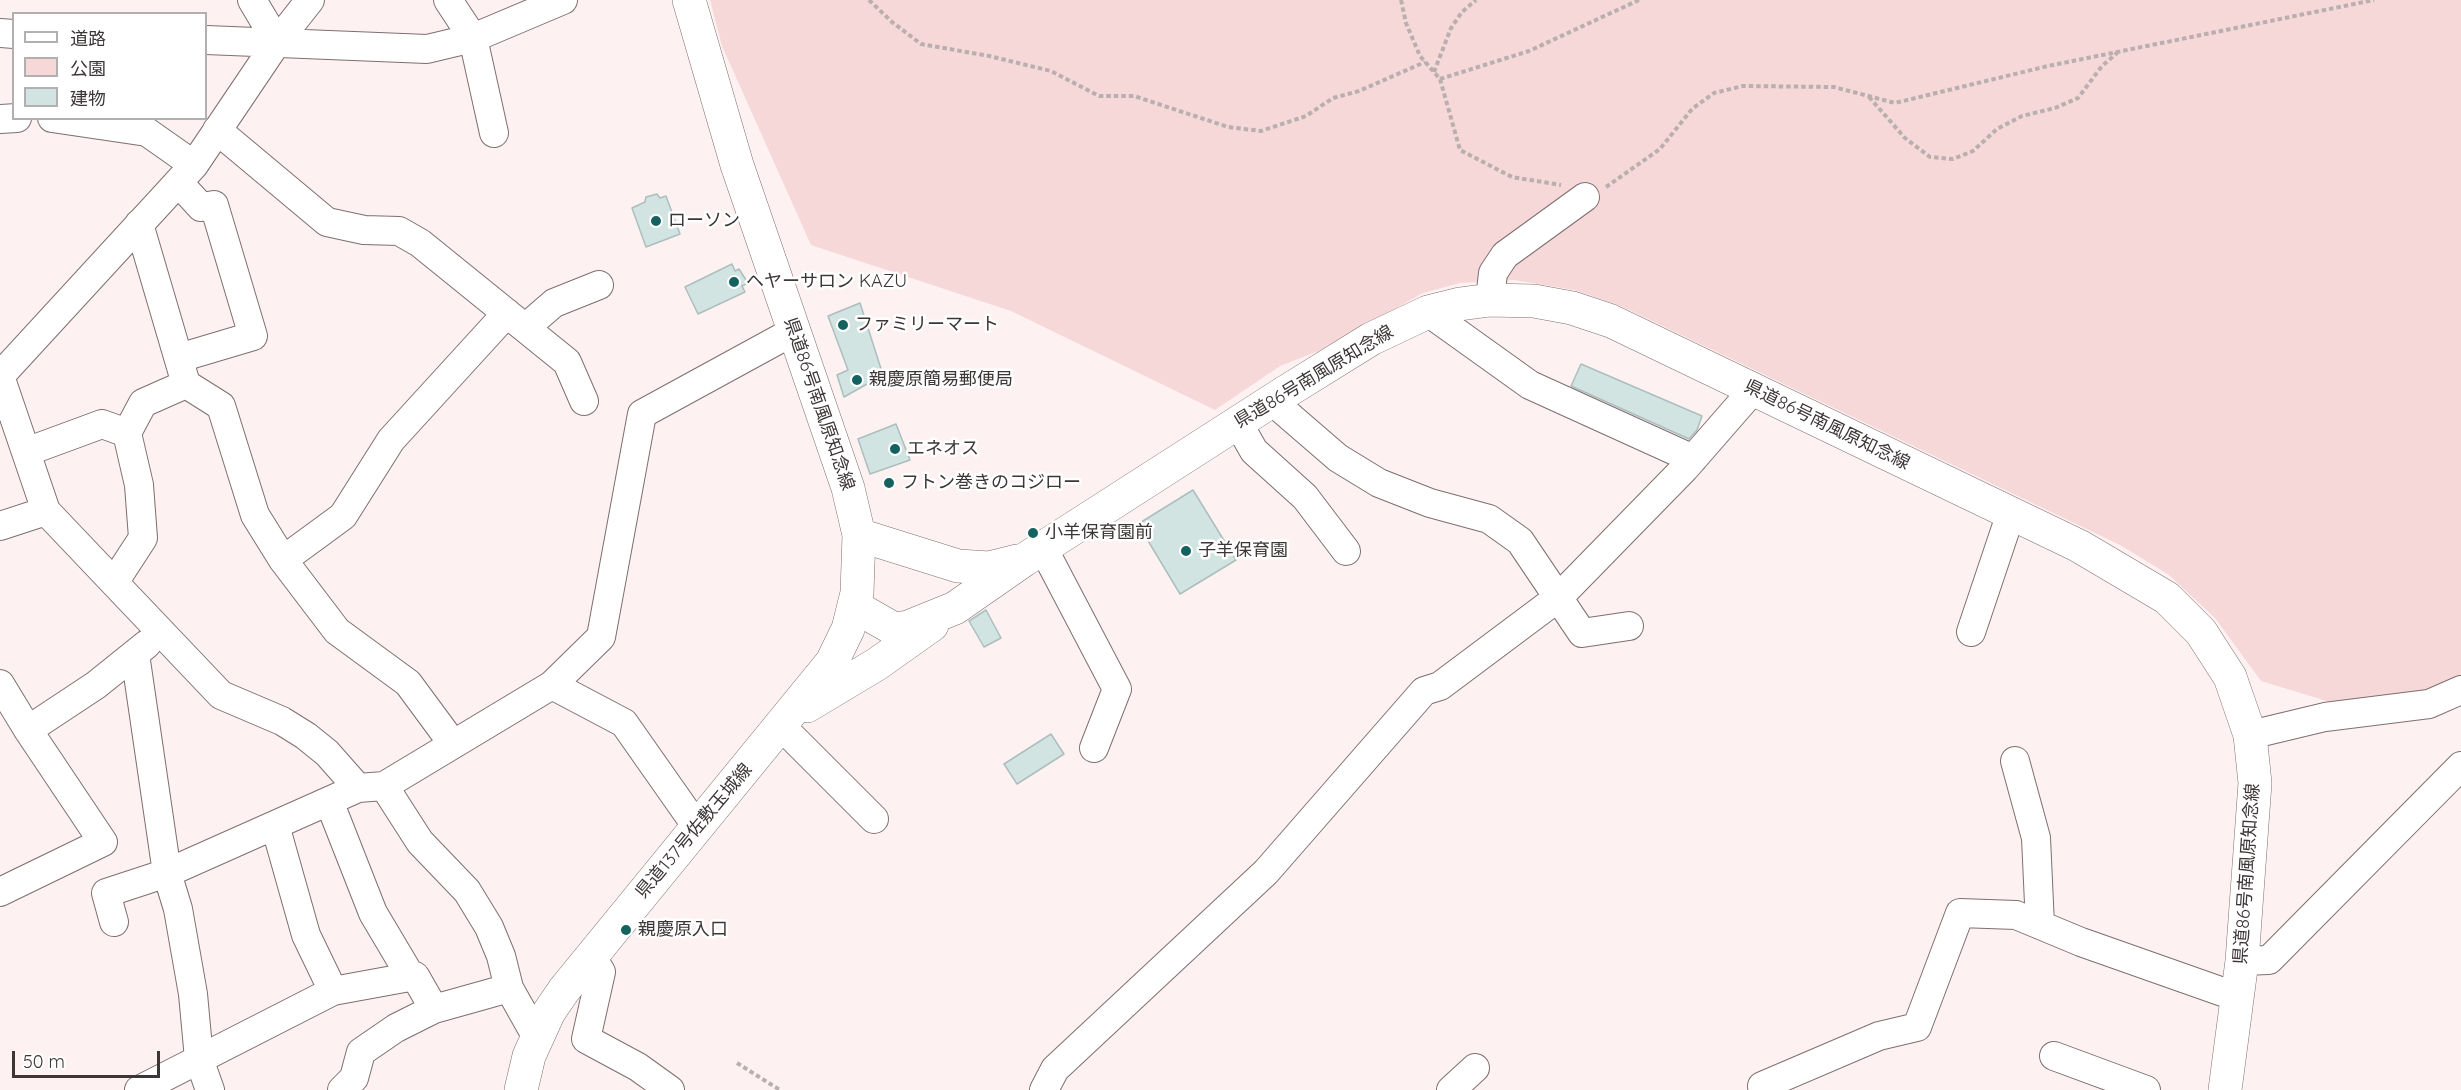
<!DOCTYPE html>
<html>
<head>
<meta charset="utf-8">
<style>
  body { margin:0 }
  #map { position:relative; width:2461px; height:1090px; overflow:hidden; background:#fdf1f1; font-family:Quicksand,"Noto Sans JP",sans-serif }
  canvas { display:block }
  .legend { position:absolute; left:12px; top:12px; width:195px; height:108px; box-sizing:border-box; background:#fff; border:2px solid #b1afaf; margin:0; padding:8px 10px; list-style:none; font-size:18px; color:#3d3636 }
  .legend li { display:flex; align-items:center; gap:12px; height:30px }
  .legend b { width:30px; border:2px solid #b1afaf }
  .scale { position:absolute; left:12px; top:1051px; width:148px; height:27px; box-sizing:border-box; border:3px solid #3d3636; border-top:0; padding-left:8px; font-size:18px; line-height:21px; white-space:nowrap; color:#3d3636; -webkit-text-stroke:4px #fff; paint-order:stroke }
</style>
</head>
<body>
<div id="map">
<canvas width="2461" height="1090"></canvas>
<ul class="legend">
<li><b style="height:8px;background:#fff"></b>道路</li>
<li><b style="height:16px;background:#f7d8d8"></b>公園</li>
<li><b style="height:16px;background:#d1e4e2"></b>建物</li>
</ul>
<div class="scale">50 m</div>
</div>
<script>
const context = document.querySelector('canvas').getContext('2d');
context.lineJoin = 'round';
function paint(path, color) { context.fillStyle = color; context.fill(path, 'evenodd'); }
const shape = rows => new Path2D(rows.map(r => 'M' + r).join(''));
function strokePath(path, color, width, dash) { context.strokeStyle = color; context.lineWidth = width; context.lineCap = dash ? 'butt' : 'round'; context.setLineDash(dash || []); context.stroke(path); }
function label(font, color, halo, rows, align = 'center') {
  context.font = font + ' Quicksand,"Noto Sans JP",sans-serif'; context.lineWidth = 5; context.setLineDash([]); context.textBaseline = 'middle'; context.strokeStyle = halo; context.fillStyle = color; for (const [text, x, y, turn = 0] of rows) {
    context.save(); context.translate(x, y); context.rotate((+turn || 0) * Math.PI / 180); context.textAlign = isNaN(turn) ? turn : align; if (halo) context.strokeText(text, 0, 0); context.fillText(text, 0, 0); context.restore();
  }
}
paint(shape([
  [710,0,2461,0,2461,676,2421,691,2330,702,2261,681,2215,618,2169,575,2120,545,1621,306,1574,290,1514,280,1460,283,1423,293,1321,350,1280,366,1215,410,1011,311,811,245,722,46]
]), '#f7d8d8');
const building = shape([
  [657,194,660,198,666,196,680,234,646,247,632,208,645,202,646,197,657,194],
  [732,264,735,271,739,269,748,283,742,286,745,292,698,314,685,287,732,264],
  [860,303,883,375,844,397,837,375,848,370,828,316,860,303],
  [1581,364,1702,416,1697,430,1689,439,1571,386,1581,364],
  [896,424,910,460,870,474,858,439,896,424],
  [1193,490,1236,560,1180,594,1138,524,1193,490],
  [986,610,1001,638,984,647,969,621,986,610],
  [1051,734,1064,754,1017,784,1004,764,1051,734]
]);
paint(building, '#d1e4e2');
strokePath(building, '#acbebd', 1.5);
const minor = shape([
  [252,0,277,42,310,0],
  [448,0,473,38,494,133],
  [0,33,14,34],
  [206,40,427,49,473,38,563,0],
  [52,118,147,132,194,165],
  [0,119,17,118],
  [217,130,327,222,364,230,399,231,420,243,567,362,584,401],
  [178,182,201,207,214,205,253,336,179,358],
  [139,224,186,384,221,406,255,515,283,560,337,631,408,683,453,744],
  [1490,300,1493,273,1505,255,1585,197],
  [1428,312,1530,385,1693,459],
  [525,328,554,303,599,285],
  [0,376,46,511,221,695,282,721,306,736,327,753,358,788,384,786,420,842,467,891,489,927,501,956,509,988,536,1036],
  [0,376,194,165,277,42],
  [1272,401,1338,458,1379,483,1430,503,1489,519,1520,541,1582,633,1629,626],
  [1238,423,1254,451,1305,497,1346,551],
  [26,452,102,424,127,433],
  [0,526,46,511],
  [1043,548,1117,689,1094,748],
  [283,560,343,516,391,440,507,313],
  [115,581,143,538,139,485,127,433,143,403,186,384],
  [1971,632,2011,513],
  [135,654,167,873,178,909,193,994,199,1059,210,1090],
  [0,684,28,730],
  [552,685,624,723,697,827],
  [781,726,874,819],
  [2250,735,2325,717,2429,704,2461,690],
  [2015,761,2036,838,2040,925],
  [384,786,552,685,601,637,642,414,794,331],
  [329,801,373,913,411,977],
  [275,825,306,935,333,991],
  [0,892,103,842,28,730,96,685,147,644],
  [114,922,106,893,167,873,358,788],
  [591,956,601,972,586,1039,638,1067,670,1090],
  [2242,961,2269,960,2461,766],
  [2054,1056,2146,1090],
  [1762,1086,1879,1036,1917,1027,1960,913,2016,915,2081,942,2237,997],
  [139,1090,333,991,415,976,434,1009],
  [342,1090,354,1078,361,1052,396,1028,434,1009,509,988],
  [1044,1090,1055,1069,1266,872,1424,691,1440,686,1559,597,1685,468,1753,390],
  [1451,1090,1475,1068]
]);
const major = shape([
  [859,535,958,566,989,568,1017,561],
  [854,606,894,629,908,627,955,608,1024,560,1284,393,1371,339,1428,312,1460,304,1490,300,1534,301,1572,308,1611,321,2079,546,2167,598,2201,632,2230,677,2250,735,2255,783,2242,961,2225,1090],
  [807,706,877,664,932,625],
  [521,1090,529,1056,549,1012,564,990,832,662,848,629,857,593,859,535,848,488,737,165,689,0]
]);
strokePath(minor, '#7f6f6f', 30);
strokePath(major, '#7f6f6f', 34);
strokePath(shape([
  [869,0,892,22,921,44,989,56,1051,71,1099,96,1134,96,1228,127,1261,131,1306,116,1333,98,1359,91,1425,62],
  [1401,0,1406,23,1420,56,1440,79,1460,150,1512,177,1561,185],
  [1434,72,1451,28,1462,12,1476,0],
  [1440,79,1529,51,1639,0],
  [1869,97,1905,138,1930,157,1953,159,1973,151,1997,129,2022,116,2055,108,2078,98,2102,66,2117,53],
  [1606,187,1660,149,1692,109,1714,93,1743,86,1834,87,1895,103,2048,66,2374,0],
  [737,1063,780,1090]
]), '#b9afaf', 4, [4.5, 3]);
strokePath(minor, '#fff', 28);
strokePath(major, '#fff', 33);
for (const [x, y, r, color] of [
  [656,221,6,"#13625f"],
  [734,282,6,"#13625f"],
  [843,325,6,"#13625f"],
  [857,380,6,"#13625f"],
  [895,449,6,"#13625f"],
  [889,483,6,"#13625f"],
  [1033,533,6,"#13625f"],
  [1186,551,6,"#13625f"],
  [626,930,6,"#13625f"]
]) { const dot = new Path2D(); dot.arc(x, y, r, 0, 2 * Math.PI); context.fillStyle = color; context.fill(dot); strokePath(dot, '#fff', 2); }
label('18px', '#3d3636', '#fff', [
  ["ローソン",668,221],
  ["ヘヤーサロン KAZU",746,282],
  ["ファミリーマート",855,325],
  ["親慶原簡易郵便局",869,380],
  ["エネオス",907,449],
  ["フトン巻きのコジロー",901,483],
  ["小羊保育園前",1045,533],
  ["子羊保育園",1198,551],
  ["親慶原入口",638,930]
], 'left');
label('18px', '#3d3636', '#fff', [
  ["県道86号南風原知念線",1314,377,-31],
  ["県道86号南風原知念線",819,404,71],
  ["県道86号南風原知念線",1827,425,26],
  ["県道137号佐敷玉城線",694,831,-50],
  ["県道86号南風原知念線",2247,874,-86]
]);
</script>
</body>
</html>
